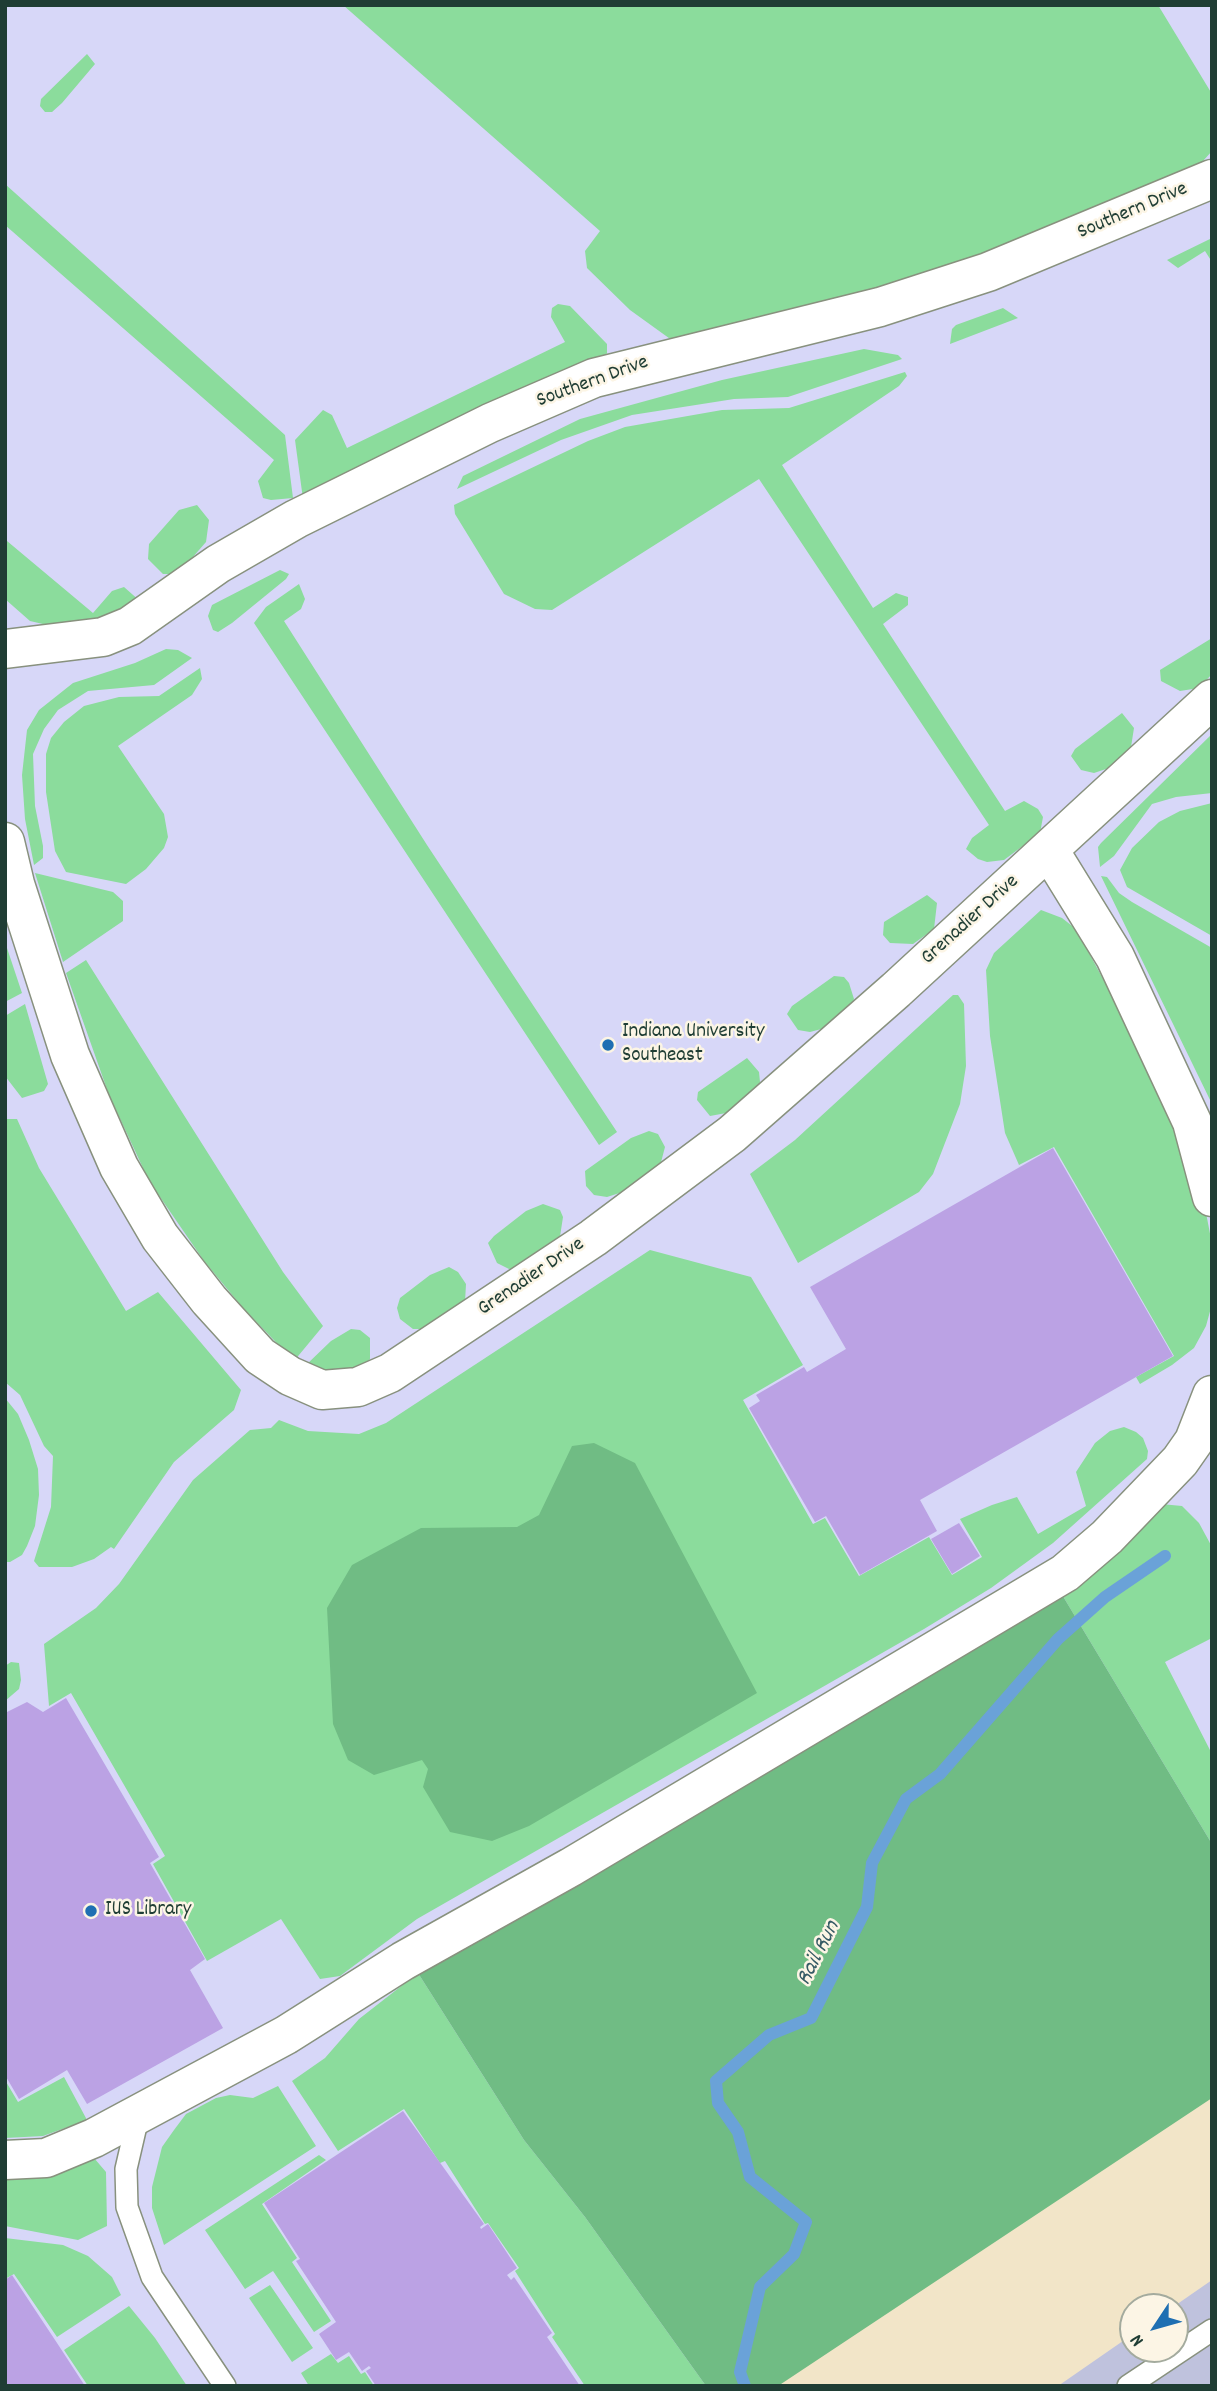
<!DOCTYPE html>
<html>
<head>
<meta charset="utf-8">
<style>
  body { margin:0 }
  #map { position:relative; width:1217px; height:2391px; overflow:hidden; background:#f2e5c8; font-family:Dekko,sans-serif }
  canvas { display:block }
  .frame { position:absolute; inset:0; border:7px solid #1f3d34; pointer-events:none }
  .north { position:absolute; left:1119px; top:2293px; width:70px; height:70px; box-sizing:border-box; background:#fcf5e5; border:2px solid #a4ab9e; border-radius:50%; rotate:234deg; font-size:19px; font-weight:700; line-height:28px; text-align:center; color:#1f3d34 }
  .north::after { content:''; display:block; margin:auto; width:24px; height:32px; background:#1f6fb2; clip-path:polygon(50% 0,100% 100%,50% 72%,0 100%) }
</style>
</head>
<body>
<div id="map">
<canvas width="1217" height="2391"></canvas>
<div class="frame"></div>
<div class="north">N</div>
</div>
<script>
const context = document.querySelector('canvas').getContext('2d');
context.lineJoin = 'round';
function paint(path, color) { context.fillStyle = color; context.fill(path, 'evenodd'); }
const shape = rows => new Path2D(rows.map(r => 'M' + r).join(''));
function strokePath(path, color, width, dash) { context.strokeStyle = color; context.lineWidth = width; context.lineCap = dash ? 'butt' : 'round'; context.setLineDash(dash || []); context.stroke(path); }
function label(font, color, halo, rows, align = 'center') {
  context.font = font + ' Dekko,sans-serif'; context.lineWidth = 5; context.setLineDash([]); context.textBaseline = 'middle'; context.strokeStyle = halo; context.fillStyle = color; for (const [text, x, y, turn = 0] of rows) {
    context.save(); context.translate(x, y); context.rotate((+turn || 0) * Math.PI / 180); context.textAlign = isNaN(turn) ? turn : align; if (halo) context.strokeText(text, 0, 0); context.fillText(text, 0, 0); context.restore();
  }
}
paint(shape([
  [5,5,1212,5,1212,2085,752,2386,5,2386]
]), '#d7d7f8');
paint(shape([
  [1212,2280,1212,2386,1058,2386,1133,2334,1133,2349,1175,2349,1173,2307]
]), '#bfc2dd');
paint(shape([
  [343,5,1158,5,1212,94,1212,151,1193,172,987,262,673,341,630,310,587,268,585,251,600,231],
  [87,54,95,64,62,103,52,112,45,112,40,106,41,99],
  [5,184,285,435,293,498,271,500,263,498,258,481,274,460,5,225],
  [1212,238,1212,262,1205,251,1178,268,1167,260],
  [558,304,570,306,607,344,607,353,601,364,303,499,295,440,323,410,332,415,347,448,565,342,551,317,552,308],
  [1003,308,1018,318,950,344,952,329,956,325],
  [864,349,898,355,902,359,788,397,734,399,632,415,561,440,457,489,463,476,580,419,722,380],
  [905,372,907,376,899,386,782,465,873,608,896,593,908,597,908,605,883,624,1005,811,1024,801,1038,809,1043,817,1040,833,1004,860,987,862,978,859,966,849,972,838,989,825,759,479,552,610,535,609,504,594,455,514,454,505,588,441,625,427,722,410,789,408],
  [197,505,209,520,206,542,178,574,163,574,148,559,149,544,179,510],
  [7,541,93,613,112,591,124,587,141,602,139,609,64,629,30,621,5,599],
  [280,570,289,574,286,579,232,623,218,632,213,630,208,616,212,605],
  [299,584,305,599,301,609,284,621,427,845,617,1132,599,1145,254,623,266,607],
  [1212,638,1212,674,1199,688,1180,691,1161,681,1160,670],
  [166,649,178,650,192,658,154,685,88,691,58,710,44,729,33,754,35,806,43,846,43,858,34,865,25,819,22,775,27,730,39,710,73,683,135,663],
  [200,668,202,679,192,695,118,746,164,814,168,837,164,848,146,869,126,884,66,872,55,851,46,792,46,754,51,738,64,722,84,706,119,697,159,696],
  [1122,713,1134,728,1131,747,1115,766,1094,773,1081,770,1071,756,1075,749],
  [1212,734,1212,793,1176,797,1152,804,1114,856,1100,867,1098,847,1101,843],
  [1212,803,1212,936,1127,887,1120,870,1132,848,1159,822,1180,811],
  [35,873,113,892,123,901,123,921,63,962],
  [1101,876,1107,877,1119,893,1132,902,1212,948,1212,1104],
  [927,895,937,903,934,929,913,944,890,943,883,935,884,922],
  [1041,910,1062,918,1076,929,1116,1003,1187,1152,1207,1218,1212,1244,1212,1304,1206,1326,1194,1348,1172,1365,1140,1384,1136,1377,1174,1356,1054,1147,1019,1165,1005,1133,990,1036,986,970,994,953],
  [5,942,22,993,5,1002],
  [86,960,283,1272,323,1326,294,1361,243,1308,204,1261,149,1181,109,1095,66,973],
  [834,976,844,977,849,983,854,999,850,1008,829,1027,810,1032,798,1030,787,1014,792,1006],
  [953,995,958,995,964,1004,966,1066,960,1104,933,1174,919,1192,798,1263,750,1174,795,1140],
  [25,1004,48,1084,44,1091,22,1098,5,1076,5,1016],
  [747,1058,759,1072,760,1082,755,1097,737,1111,710,1116,697,1100,698,1092],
  [5,1119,17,1119,39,1168,126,1311,158,1292,241,1390,234,1410,174,1462,114,1549,111,1547,94,1559,72,1567,39,1567,34,1561,51,1507,53,1456,44,1446,20,1395,5,1382],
  [649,1131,658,1134,665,1147,659,1170,632,1189,607,1197,594,1195,586,1186,585,1171,631,1138],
  [543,1204,560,1210,563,1217,559,1243,523,1267,509,1269,497,1263,488,1243,494,1236,526,1211],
  [650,1250,751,1277,803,1365,743,1400,813,1524,825,1518,859,1576,929,1537,952,1575,982,1557,960,1519,992,1505,1017,1497,1038,1534,1086,1506,1076,1472,1095,1443,1110,1431,1124,1427,1136,1432,1143,1438,1148,1451,1147,1459,1053,1543,991,1588,924,1629,417,1919,340,1976,320,1979,281,1919,207,1961,153,1864,165,1856,71,1693,49,1706,44,1644,96,1608,119,1584,193,1480,250,1430,271,1428,279,1420,308,1431,359,1434,386,1423],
  [449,1267,458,1272,466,1284,465,1302,425,1329,413,1329,400,1319,397,1308,400,1298,430,1275],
  [351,1329,360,1330,370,1338,370,1359,366,1365,342,1377,305,1366,331,1341],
  [5,1398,18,1414,29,1440,38,1469,39,1495,35,1526,27,1546,22,1555,10,1562,5,1562],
  [1161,1504,1182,1506,1199,1523,1212,1547,1212,1638,1165,1662,1212,1754,1212,1844,1061,1593],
  [11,1662,19,1663,21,1680,19,1689,5,1701,5,1666],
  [418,1973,524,2140,585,2217,706,2386,585,2386,552,2337,555,2334,515,2271,519,2268,488,2223,485,2224,445,2161,440,2163,404,2109,338,2151,292,2081,325,2058,359,2019],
  [64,2077,87,2120,43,2136,5,2138,5,2080,18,2102],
  [278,2086,316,2146,164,2245,152,2208,152,2187,162,2147,174,2130,186,2114,216,2098,230,2095,253,2098],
  [319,2155,326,2160,262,2204,297,2258,292,2262,331,2321,314,2332,273,2271,245,2289,205,2230],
  [94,2158,106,2172,107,2226,78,2240,5,2226,5,2179,33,2177,76,2167],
  [5,2238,63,2245,88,2256,112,2277,121,2295,57,2337,14,2274,5,2279],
  [270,2285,313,2348,292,2362,249,2298],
  [129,2306,155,2338,187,2386,88,2386,64,2350],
  [331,2354,338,2363,349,2356,361,2374,365,2372,374,2386,309,2386,301,2373]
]), '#8bdc9c');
paint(shape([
  [594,1443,635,1463,757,1693,529,1826,492,1841,450,1832,423,1787,428,1769,422,1760,374,1775,348,1760,333,1724,327,1608,352,1565,421,1528,517,1527,539,1515,572,1446],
  [1061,1593,1212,1844,1212,2098,778,2386,706,2386,585,2217,524,2140,418,1973]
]), '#70bc84');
strokePath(shape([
  [745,2386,740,2372,760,2287,794,2254,806,2222,750,2177,738,2132,718,2103,716,2081,769,2035,811,2018,867,1907,872,1863,906,1799,940,1774,1058,1639,1105,1597,1165,1556]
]), '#6aa2d8', 12);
paint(shape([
  [1053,1148,1173,1356,920,1500,937,1531,860,1575,826,1516,815,1522,749,1408,760,1401,756,1395,804,1367,807,1372,846,1349,810,1287],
  [959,1523,980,1556,952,1574,931,1539],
  [66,1698,159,1857,150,1863,205,1959,190,1970,223,2028,87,2104,67,2070,19,2099,5,2075,5,1713,27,1702,43,1712],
  [403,2111,484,2224,480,2227,481,2229,488,2224,517,2268,507,2275,511,2280,514,2277,552,2333,547,2337,580,2386,376,2386,366,2371,371,2368,369,2366,362,2371,349,2352,336,2360,319,2334,336,2322,296,2261,300,2259,264,2203],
  [12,2275,59,2346,85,2386,5,2386,5,2280]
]), '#bba2e4');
const lane = shape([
  [139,2113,126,2169,127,2207,152,2277,225,2386],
  [1128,2386,1212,2330]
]);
const street = shape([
  [5,649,103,637,130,626,218,564,296,519,490,423,594,378,880,307,988,272,1212,179],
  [5,842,15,884,70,1055,119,1167,160,1237,209,1300,260,1356,290,1376,322,1390,358,1387,390,1373,593,1238,732,1134,896,990,1212,699],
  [1049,850,1115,957,1192,1122,1212,1197],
  [5,2160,46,2158,94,2138,286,2035,403,1961,571,1867,1065,1573,1107,1537,1180,1461,1194,1441,1212,1395]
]);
strokePath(lane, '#88917e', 24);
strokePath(street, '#88917e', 41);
strokePath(lane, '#fff', 21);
strokePath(street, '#fff', 38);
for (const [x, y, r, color] of [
  [608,1045,7,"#1f6fb2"],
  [91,1911,7,"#1f6fb2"]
]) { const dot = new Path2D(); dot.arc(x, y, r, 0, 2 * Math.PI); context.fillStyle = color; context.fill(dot); strokePath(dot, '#fcf5e5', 2.5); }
label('21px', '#1f3d34', '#fcf5e5', [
  ["Southern Drive",1133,212,-23],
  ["Southern Drive",593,383,-20],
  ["Grenadier Drive",971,921,-42],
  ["Grenadier Drive",532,1278,-34]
]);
label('21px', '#1f3d34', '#fcf5e5', [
  ["Indiana University",622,1033],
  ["Southeast",622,1057],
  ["IUS Library",105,1911]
], 'left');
label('italic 23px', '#365b65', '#fcf5e5', [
  ["Rail Run",820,1954,-63]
]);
</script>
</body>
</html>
